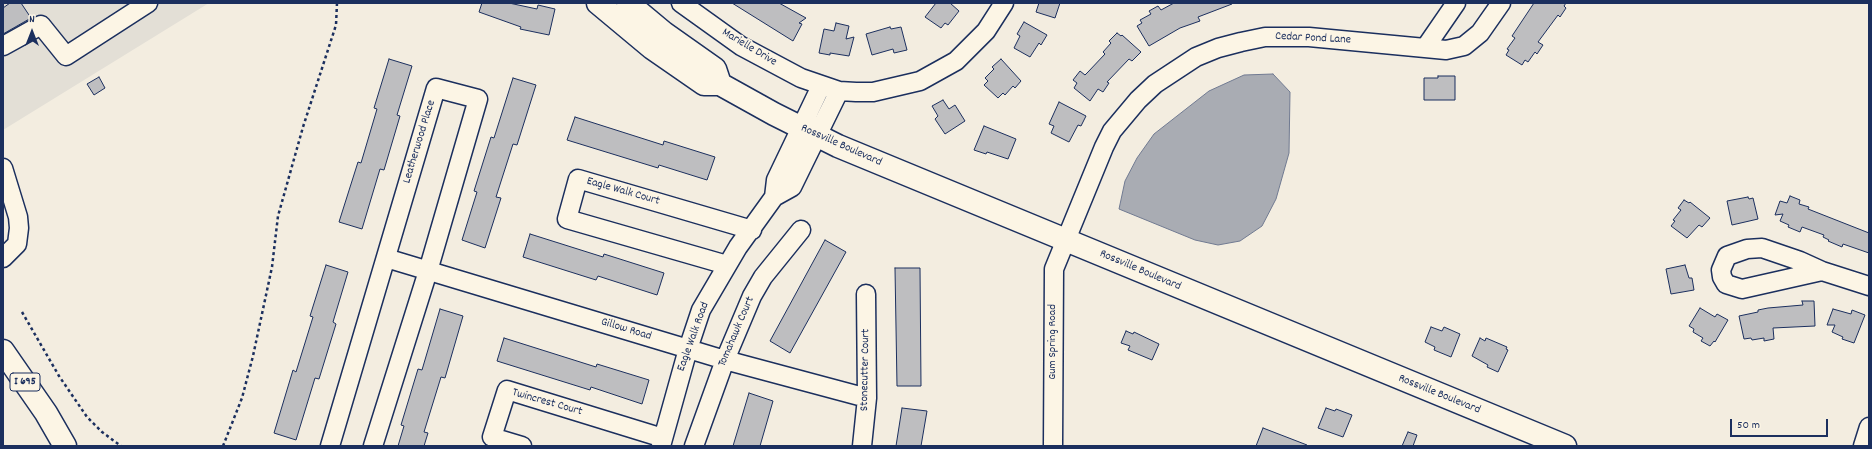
<!DOCTYPE html>
<html>
<head>
<meta charset="utf-8">
<style>
  body { margin:0 }
  #map { position:relative; width:1872px; height:449px; overflow:hidden; background:#f3ede0; font-family:Dekko,sans-serif }
  canvas { display:block }
  .frame { position:absolute; inset:0; border:4px solid #1b2f5e; pointer-events:none }
  .north { position:absolute; left:12px; top:12px; width:40px; height:40px; -webkit-text-stroke:3px #fcf5e5; paint-order:stroke; rotate:0deg; font-size:11px; font-weight:700; line-height:16px; text-align:center; color:#1b2f5e }
  .north::after { content:''; display:block; margin:auto; width:14px; height:18px; background:#1b2f5e; clip-path:polygon(50% 0,100% 100%,50% 72%,0 100%) }
  .scale { position:absolute; left:1730px; top:419px; width:98px; height:18px; box-sizing:border-box; border:2px solid #1b2f5e; border-top:0; padding-left:5px; font-size:12px; line-height:14px; white-space:nowrap; color:#1b2f5e; -webkit-text-stroke:3px #fcf5e5; paint-order:stroke }
</style>
</head>
<body>
<div id="map">
<canvas width="1872" height="449"></canvas>
<div class="frame"></div>
<div class="north">N</div>
<div class="scale">50 m</div>
</div>
<script>
const context = document.querySelector('canvas').getContext('2d');
context.lineJoin = 'round';
function paint(path, color) { context.fillStyle = color; context.fill(path, 'evenodd'); }
const shape = rows => new Path2D(rows.map(r => 'M' + r).join(''));
function strokePath(path, color, width, dash) { context.strokeStyle = color; context.lineWidth = width; context.lineCap = dash ? 'butt' : 'round'; context.setLineDash(dash || []); context.stroke(path); }
function label(font, color, halo, rows, align = 'center') {
  context.font = font + ' Dekko,sans-serif'; context.lineWidth = 3.5; context.setLineDash([]); context.textBaseline = 'middle'; context.strokeStyle = halo; context.fillStyle = color; for (const [text, x, y, turn = 0] of rows) {
    context.save(); context.translate(x, y); context.rotate((+turn || 0) * Math.PI / 180); context.textAlign = isNaN(turn) ? turn : align; if (halo) context.strokeText(text, 0, 0); context.fillText(text, 0, 0); context.restore();
  }
}
paint(shape([
  [3,3,209,3,3,130]
]), '#e3dfd6');
const water = shape([
  [1273,74,1290,92,1289,153,1276,199,1262,226,1240,241,1218,245,1195,240,1119,209,1125,181,1137,158,1154,134,1209,91,1244,75,1273,74]
]);
paint(water, '#a9acb3');
strokePath(water, '#707a91', 1);
const building = shape([
  [10,3,21,3,31,18,3,34,3,8,10,3],
  [482,3,509,3,537,9,538,5,555,9,549,35,520,29,521,27,479,12,482,3],
  [732,3,779,3,806,18,799,23,802,24,793,41,732,3],
  [936,3,950,3,959,11,948,25,945,23,941,28,925,17,936,3],
  [1039,3,1060,3,1055,18,1036,12,1039,3],
  [1174,3,1232,3,1232,4,1198,17,1200,21,1180,28,1149,46,1137,26,1142,23,1140,20,1151,14,1149,11,1158,6,1161,10,1174,3],
  [1534,3,1566,3,1564,6,1566,8,1560,17,1558,15,1538,42,1543,45,1537,54,1535,52,1528,62,1525,60,1522,65,1506,55,1509,50,1507,49,1515,38,1512,36,1534,3],
  [1024,22,1047,35,1041,45,1039,43,1030,57,1014,48,1020,36,1017,34,1024,22],
  [836,23,849,26,846,39,854,37,849,56,830,53,830,55,819,53,824,29,834,31,836,23],
  [890,27,891,29,901,27,907,50,894,53,893,49,872,55,866,34,890,27],
  [1117,33,1121,36,1122,35,1141,52,1132,61,1129,59,1107,82,1109,83,1103,92,1098,89,1090,101,1074,88,1077,83,1073,80,1080,71,1085,75,1088,72,1105,54,1103,52,1111,43,1109,41,1117,33],
  [389,59,412,66,397,115,400,116,384,170,380,169,362,229,339,222,358,162,361,163,377,109,374,108,389,59],
  [1001,59,1021,81,1015,88,1013,86,1005,95,1003,93,998,98,984,85,988,81,985,78,994,69,992,67,1001,59],
  [1438,76,1455,76,1455,100,1424,100,1424,78,1438,78,1438,76],
  [99,77,105,88,94,95,87,84,99,77],
  [513,78,536,85,517,145,513,144,496,197,501,198,485,248,462,240,477,192,474,191,491,137,494,138,513,78],
  [943,100,949,109,955,105,965,121,945,134,935,119,938,116,932,106,943,100],
  [1059,102,1086,116,1081,126,1078,125,1069,142,1051,133,1054,126,1049,124,1059,102],
  [575,117,663,145,664,141,715,157,707,180,659,165,658,168,567,140,575,117],
  [984,126,1016,139,1008,159,987,152,986,154,974,150,984,126],
  [1790,196,1800,200,1799,204,1809,207,1808,209,1869,233,1869,253,1843,244,1842,247,1828,241,1829,240,1823,237,1824,235,1802,227,1800,232,1788,227,1789,225,1780,221,1783,214,1775,215,1780,201,1787,203,1790,196],
  [1748,197,1749,199,1753,198,1758,219,1732,225,1727,201,1748,197],
  [1684,200,1689,203,1690,202,1710,218,1702,227,1699,225,1687,238,1671,226,1675,221,1673,220,1681,210,1678,208,1684,200],
  [530,234,603,257,604,254,664,273,657,295,598,276,596,280,523,257,530,234],
  [825,240,846,252,790,353,770,341,825,240],
  [326,265,348,272,333,322,336,324,319,379,315,378,296,440,274,433,293,370,296,372,313,317,310,316,326,265],
  [1685,265,1689,278,1692,278,1694,290,1671,294,1666,269,1685,265],
  [895,268,920,268,921,386,897,386,895,268],
  [1802,301,1814,301,1815,326,1773,328,1774,339,1764,341,1764,338,1752,340,1751,338,1744,339,1739,316,1758,312,1758,310,1768,308,1803,305,1802,301],
  [1700,308,1715,317,1717,314,1728,320,1715,342,1714,341,1710,346,1701,341,1703,338,1693,332,1694,329,1689,326,1700,308],
  [440,309,463,316,445,378,441,377,424,432,428,433,424,446,398,446,404,426,401,425,418,369,422,370,440,309],
  [1833,309,1851,314,1852,310,1865,315,1854,343,1842,339,1843,337,1832,332,1835,325,1827,325,1833,309],
  [1431,327,1442,331,1444,327,1460,334,1451,357,1434,350,1435,347,1425,342,1431,327],
  [1126,331,1133,334,1134,332,1159,344,1152,360,1128,350,1130,346,1121,343,1126,331],
  [504,338,596,367,597,364,649,380,642,404,591,387,590,390,497,361,504,338],
  [1480,338,1485,341,1486,338,1507,347,1506,349,1508,350,1498,372,1487,367,1488,365,1472,356,1480,338],
  [749,393,773,401,760,446,733,446,749,393],
  [902,408,927,411,921,446,896,446,902,408],
  [1326,408,1335,411,1336,409,1352,415,1343,437,1318,428,1326,408],
  [1263,428,1307,445,1307,446,1256,446,1263,428],
  [1408,432,1417,435,1413,446,1402,446,1408,432]
]);
paint(building, '#bebec0');
strokePath(building, '#1b2f5e', 1);
const minor = shape([
  [681,3,741,46,801,78,839,91,856,92,873,92,920,81,956,61,986,31,1004,3],
  [1456,3,1425,48,1446,50,1464,46,1480,33,1501,3],
  [3,46,41,25,66,56,148,3],
  [3,168,18,217,19,228,17,244,3,258],
  [774,197,776,180,821,86],
  [386,258,725,360,867,398],
  [727,265,567,219,578,179,752,230],
  [1822,271,1742,289,1726,284,1722,277,1721,270,1727,256,1747,249,1762,248,1800,261,1822,271,1869,286],
  [330,446,436,88,478,99,428,271,373,446],
  [522,446,492,437,507,390,663,438],
  [661,446,688,349,701,310,738,247,774,197,792,187,839,91],
  [694,446,725,360,752,296,763,277,801,230],
  [862,446,867,398,866,294],
  [1053,446,1054,269,1104,147,1112,131,1138,100,1155,84,1196,57,1218,48,1241,42,1265,37,1309,37,1425,48],
  [1863,446,1869,427]
]);
const major = shape([
  [598,3,652,48,704,84,720,84,774,114,838,146,1565,446],
  [628,3,664,33,715,69,720,84]
]);
const highway = shape([
  [3,351,46,413,65,446]
]);
strokePath(minor, '#1b2f5e', 21);
strokePath(major, '#1b2f5e', 25);
strokePath(highway, '#1b2f5e', 25);
strokePath(shape([
  [22,312,59,376,87,417,102,432,121,446],
  [223,446,242,398,253,356,272,267,278,216,303,127,336,25,337,3]
]), '#1b2f5e', 2.5, [3, 3]);
strokePath(minor, '#fcf5e5', 18);
strokePath(major, '#fcf5e5', 22);
strokePath(highway, '#fcf5e5', 22);
for (const [x, y, w] of [
  [25,382,30]
]) { const box = new Path2D(); box.roundRect(x - w / 2, y - 9, w, 18, 3); context.fillStyle = '#fcf5e5'; context.fill(box); strokePath(box, '#1b2f5e', 1); }
label('bold 11px', '#1b2f5e', null, [
  ["I 695",25,382]
]);
label('12px', '#1b2f5e', '#fcf5e5', [
  ["Cedar Pond Lane",1313,39,3],
  ["Marielle Drive",749,48,31],
  ["Leatherwood Place",420,142,-73],
  ["Rossville Boulevard",841,146,24],
  ["Eagle Walk Court",623,192,16],
  ["Rossville Boulevard",1140,271,23],
  ["Gillow Road",626,330,17],
  ["Tomahawk Court",737,332,-67],
  ["Eagle Walk Road",694,337,-70],
  ["Gum Spring Road",1053,342,-90],
  ["Stonecutter Court",866,370,-89],
  ["Rossville Boulevard",1439,395,22],
  ["Twincrest Court",547,403,16]
]);
</script>
</body>
</html>
